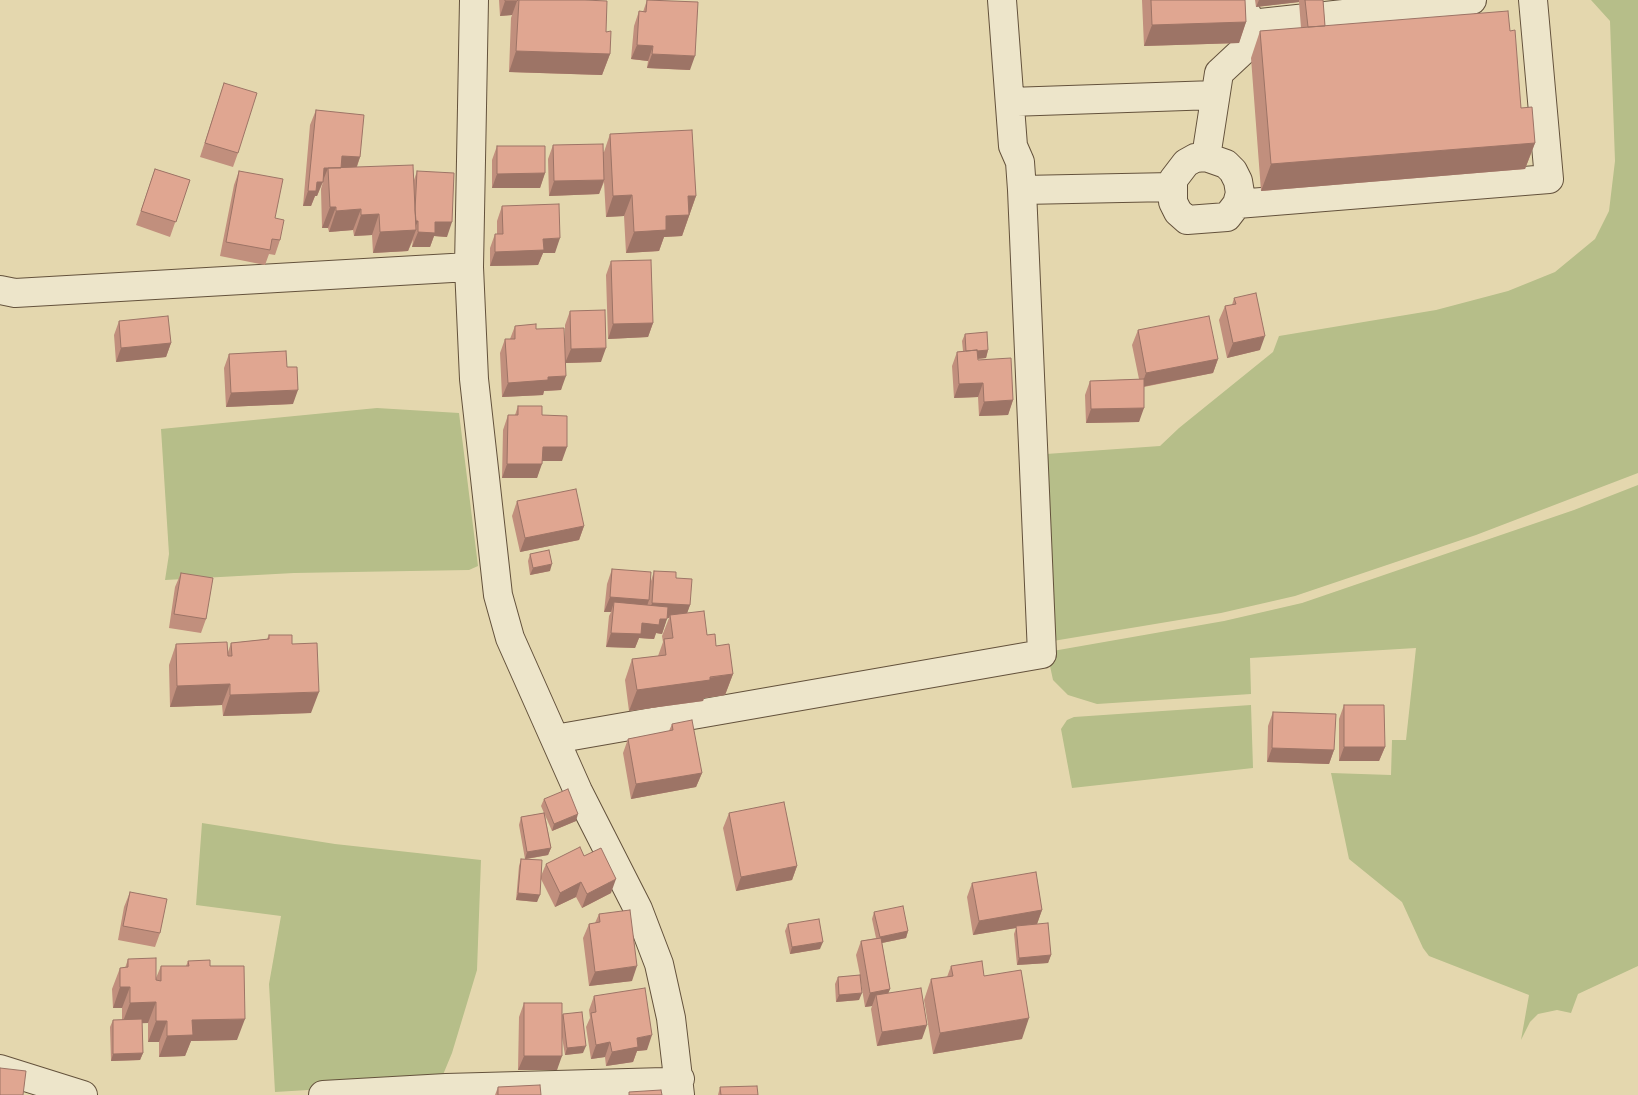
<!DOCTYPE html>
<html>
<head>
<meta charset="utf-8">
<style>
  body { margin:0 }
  canvas { display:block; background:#e4d7ae }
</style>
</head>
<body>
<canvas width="1638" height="1095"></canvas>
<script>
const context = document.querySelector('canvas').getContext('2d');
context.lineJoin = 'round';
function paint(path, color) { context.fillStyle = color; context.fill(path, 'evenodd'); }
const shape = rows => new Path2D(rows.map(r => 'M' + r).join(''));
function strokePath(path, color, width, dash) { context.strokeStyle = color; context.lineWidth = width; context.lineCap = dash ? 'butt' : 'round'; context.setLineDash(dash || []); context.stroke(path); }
paint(shape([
  [1591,0,1638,0,1638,473,1476,535,1295,596,1221,613,1053,641,1046,454,1160,446,1179,428,1273,352,1279,336,1436,310,1508,291,1555,272,1595,239,1609,211,1615,161,1610,21],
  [377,408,459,413,478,566,469,570,294,573,165,580,169,554,161,429],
  [1638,485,1638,966,1578,994,1571,1013,1557,1010,1538,1014,1530,1022,1521,1040,1529,995,1429,956,1423,948,1402,902,1349,859,1331,773,1391,775,1392,740,1406,740,1416,648,1250,658,1251,694,1097,704,1068,695,1053,680,1047,652,1224,621,1302,603,1574,510],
  [1251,705,1253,768,1072,788,1061,729,1067,720,1074,717],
  [202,823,335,844,481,860,477,970,452,1053,440,1082,275,1092,269,984,281,916,196,905]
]), '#b6be89');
const minor = shape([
  [474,0,469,267,474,379,498,595,510,638,578,791,638,909,659,964,671,1018,680,1095],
  [1251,24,1472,0],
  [1010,102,1215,95],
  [1206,157,1226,164,1233,171,1238,181,1240,193,1237,204,1227,217,1187,220,1178,212,1173,202,1173,180,1186,163,1195,158,1206,157],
  [1206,157,1219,73,1249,45,1252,38,1251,24,1241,0],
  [1022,190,1172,187],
  [1237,204,1549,179,1533,0],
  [0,290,15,293,469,267],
  [555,739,1042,654,1022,190,1020,162,1013,146,1002,0],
  [0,1069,83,1095],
  [323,1095,446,1088,665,1082,680,1079]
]);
strokePath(minor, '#64523c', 30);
strokePath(minor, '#ede5ca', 28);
paint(shape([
  [499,0,585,0,606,32,610,54,602,75,509,72,511,18,512,15,500,16],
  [647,0,690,70,647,68,648,61,631,59,634,26,639,11,643,12],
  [1142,0,1245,0,1246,22,1239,43,1144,46],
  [1255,0,1323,0,1325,26,1510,31,1521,108,1535,143,1525,169,1261,191,1251,58,1260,31,1301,28,1299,2,1256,7],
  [224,83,238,153,233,167,200,157],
  [316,110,360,157,357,167,414,180,417,171,447,237,434,236,430,247,412,247,413,240,408,251,373,253,372,235,354,236,353,230,329,232,328,228,322,228,321,189,323,182,317,196,315,196,311,206,303,206,310,125],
  [610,134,696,196,682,236,664,237,659,251,626,253,624,216,606,217,604,182,599,194,549,196,548,159,553,145,604,152],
  [497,146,545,173,540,188,492,188,492,160],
  [155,169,190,180,170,237,136,225],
  [239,171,275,218,280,240,275,255,269,254,265,265,220,256,234,185],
  [502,206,555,253,543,253,538,265,490,266,490,248,495,234,497,234,497,221],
  [611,261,653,323,648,337,608,339,606,275],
  [1234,298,1260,350,1227,358,1219,320,1225,306,1232,305],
  [570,311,601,362,566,363,561,390,544,391,543,395,502,397,500,353,505,339,510,339,515,326,536,329,565,355,565,325],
  [119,321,171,343,166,357,116,362,114,335],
  [1138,330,1218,359,1213,373,1144,387,1139,422,1086,423,1085,395,1090,381,1139,379,1132,345],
  [965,334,988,350,986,358,978,359,978,360,1013,400,1008,415,979,416,978,397,954,398,952,366,957,352,963,351,962,341],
  [229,354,287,367,293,404,226,407,224,368],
  [518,406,542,415,562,461,542,461,537,478,502,478,503,430,508,415,515,415],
  [517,501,584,526,579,540,520,552,512,516],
  [530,554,550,571,530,575,528,561],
  [612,569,651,581,654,571,676,578,690,605,687,613,716,646,733,674,725,695,704,698,703,701,629,711,625,680,632,659,658,656,663,642,662,636,669,618,667,618,662,634,656,633,654,639,639,638,635,648,606,647,609,616,611,612,604,612,607,584],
  [181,573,206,619,201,633,169,628,175,587],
  [269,635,292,644,311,713,223,716,222,705,170,707,169,665,176,644,228,652,231,643,267,639],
  [1344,705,1385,747,1379,761,1339,761,1339,719],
  [1273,712,1334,750,1329,764,1267,762,1268,726],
  [672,724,702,773,696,787,631,799,623,753,628,739,669,731],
  [544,799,576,821,552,831,545,815,551,848,548,855,527,859,541,876,546,864,584,856,611,893,582,908,576,897,555,907,541,879,537,902,516,900,519,866,521,859,525,859,519,825,521,817,544,813,541,806],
  [729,813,797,866,792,880,736,891,723,828],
  [972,883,1042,910,1037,924,1051,955,1048,963,1017,965,1014,934,1016,928,973,935,967,897],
  [130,892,160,933,155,947,118,940,124,907],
  [874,912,908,931,906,938,882,943,890,989,888,993,922,1039,877,1046,871,1009,872,1006,865,1007,861,983,859,1000,836,1002,835,984,838,977,860,975,856,955,861,941,876,938,872,919],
  [599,914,632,981,589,986,583,938,589,924,595,923],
  [788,924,820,949,790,954,785,931],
  [128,959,156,978,161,966,186,966,188,961,210,966,237,1040,191,1041,185,1056,159,1057,159,1042,148,1042,148,1023,142,1023,143,1053,140,1060,111,1061,110,1027,113,1020,122,1020,122,1008,113,1008,112,989,120,968,125,968],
  [951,966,984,976,1022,1039,933,1054,924,1000,931,979,947,977],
  [594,996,647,1050,637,1051,633,1062,606,1066,605,1057,591,1059,586,1027,590,1018,589,1010],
  [524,1003,562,1015,563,1014,583,1053,565,1055,562,1037,557,1070,518,1070,519,1017],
  [498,1087,541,1095,495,1095],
  [720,1087,758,1095,718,1095]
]), '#c18f7d');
paint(shape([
  [1259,0,1299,0,1299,2,1256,7],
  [505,1,517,1,512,15,500,16],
  [1246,22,1239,43,1144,46,1152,25],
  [637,45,653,46,648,61,631,59],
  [516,51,610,54,602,75,509,72],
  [652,54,695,56,690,70,647,68],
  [1535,143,1525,169,1261,191,1271,164],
  [342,156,360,157,355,171,328,168,317,196,315,196,311,206,303,206,308,191,317,182,324,168],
  [545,173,540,188,492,188,497,174],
  [604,180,599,194,549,196,554,181],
  [632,195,624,216,606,217,613,196],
  [688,196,696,196,682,236,664,237,659,251,626,253,634,232,666,216],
  [330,207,336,207,328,228,322,228],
  [361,209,353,230,329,232,336,211],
  [379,214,372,235,354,236,361,215],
  [415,221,418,221,414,230,416,230,408,251,373,253,380,232],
  [435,222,452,222,447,237,434,236,430,247,412,247,418,232],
  [560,238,555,253,543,253,538,265,490,266,495,252,543,239],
  [653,323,648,337,608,339,613,324],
  [1265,336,1260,350,1227,358,1233,343],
  [171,343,166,357,116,362,121,348],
  [606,348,601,362,565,363,571,349],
  [988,350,986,358,964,360,966,352],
  [1218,359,1213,373,1141,387,1146,373],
  [566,376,561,390,544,391,543,395,502,397,508,383,548,377],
  [983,383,978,397,954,398,959,384],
  [298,390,293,404,226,407,231,393],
  [1013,400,1008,415,979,416,984,402],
  [1144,408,1139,422,1086,423,1091,409],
  [543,447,567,447,562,461,537,461],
  [507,464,542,464,537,478,502,478],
  [584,526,579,540,520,552,525,538],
  [552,564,550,571,530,575,533,568],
  [610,597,649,600,644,615,614,602,611,612,604,612],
  [652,603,690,605,685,619,670,615,669,618,647,617],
  [660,619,667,619,662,634,656,633,654,639,639,638,635,648,606,647,611,633,642,623],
  [733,674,725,695,704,698,703,701,629,711,637,690],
  [230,684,222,705,170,707,177,686],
  [319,692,311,713,223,716,230,695],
  [1344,747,1385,747,1379,761,1339,761],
  [1272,748,1334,750,1329,764,1267,762],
  [702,773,696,787,631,799,636,784],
  [578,814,576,821,552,831,554,824],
  [551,848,548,855,525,859,527,852],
  [797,866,792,880,736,891,741,877],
  [616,879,611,893,582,908,587,894],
  [581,882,576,897,555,907,560,893],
  [518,893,540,895,537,902,516,900],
  [1042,910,1037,924,1016,926,1016,928,973,935,979,921],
  [908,931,906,938,877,944,880,937],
  [823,942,820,949,790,954,792,947],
  [1051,955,1048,963,1017,965,1019,958],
  [637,966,632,981,589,986,595,972],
  [120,987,130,987,122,1008,113,1008],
  [890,989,884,1004,876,995,872,1006,865,1007,870,993],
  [862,993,859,1000,836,1002,839,995],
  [156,1002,148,1023,122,1024,130,1003],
  [1029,1018,1022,1039,933,1054,940,1033],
  [245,1019,237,1040,191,1041,185,1056,159,1057,167,1036,192,1020],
  [156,1021,167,1021,159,1042,148,1042],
  [927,1025,922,1039,877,1046,882,1032],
  [652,1035,647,1050,637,1051,633,1062,606,1066,612,1052,637,1038],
  [610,1042,605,1057,591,1059,596,1045],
  [586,1046,583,1053,565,1055,567,1048],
  [143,1053,140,1060,111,1061,113,1054],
  [524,1056,562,1056,557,1070,518,1070]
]), '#9d7466');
const building = shape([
  [505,0,518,0,517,1,505,1,505,0],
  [519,0,585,0,607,1,606,32,611,31,610,54,516,51,519,0],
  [647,0,698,2,695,56,652,54,653,46,637,45,639,11,646,12,647,0],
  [1151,0,1245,0,1246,22,1152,25,1151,0],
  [1305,0,1323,0,1325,26,1308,27,1305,0],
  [1508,11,1510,31,1515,30,1521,108,1532,107,1535,143,1271,164,1260,31,1508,11],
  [224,83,257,93,238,153,205,143,224,83],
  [316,110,364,115,360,157,342,156,341,168,324,168,323,182,317,182,316,191,308,191,316,110],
  [692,130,696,196,688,196,689,215,666,216,666,230,634,232,632,195,613,196,610,134,692,130],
  [603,144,604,180,554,181,553,145,603,144],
  [497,146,545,146,545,173,497,174,497,146],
  [413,165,416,230,380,232,379,214,361,215,361,209,336,211,336,207,330,207,328,168,413,165],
  [155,169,190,180,176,222,141,211,155,169],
  [239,171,283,179,275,218,284,220,280,240,272,239,270,250,226,242,239,171],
  [417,171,454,173,452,222,435,222,435,233,418,232,418,221,416,221,415,210,417,171],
  [559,204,560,238,543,239,544,250,495,252,495,234,503,234,502,206,559,204],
  [651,260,653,323,613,324,611,261,651,260],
  [1256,293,1265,336,1233,343,1225,306,1236,304,1234,298,1256,293],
  [605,310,606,348,571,349,570,311,605,310],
  [168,316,171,343,121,348,119,321,168,316],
  [1209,316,1218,359,1146,373,1138,330,1209,316],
  [536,324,536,329,564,328,566,376,548,377,548,380,508,383,505,339,515,339,515,326,536,324],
  [987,332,988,350,977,351,977,350,966,351,965,334,987,332],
  [977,350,978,360,1011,358,1013,400,984,402,983,383,959,384,957,352,977,350],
  [286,351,287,367,297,367,298,390,231,393,229,354,286,351],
  [1144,379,1144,408,1091,409,1090,381,1144,379],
  [518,406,542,406,542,415,567,416,567,447,543,447,542,464,507,464,508,415,518,415,518,406],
  [576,489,584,526,525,538,517,501,576,489],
  [549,550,552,564,533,568,530,554,549,550],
  [612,569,651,572,649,600,610,597,612,569],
  [654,571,676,572,676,578,692,579,690,605,652,603,654,571],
  [181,573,213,578,206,619,174,614,181,573],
  [614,602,668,607,667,619,660,619,659,625,642,623,641,634,611,633,614,602],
  [704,611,707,635,715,634,716,646,729,644,733,674,710,677,710,680,637,690,632,659,666,655,664,639,673,638,670,615,704,611],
  [269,635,292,635,292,644,317,643,319,692,230,695,230,684,177,686,176,644,227,642,228,656,232,656,231,643,269,639,269,635],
  [1344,705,1384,705,1385,747,1344,747,1344,705],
  [1273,712,1336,714,1334,750,1272,748,1273,712],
  [692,720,702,773,636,784,628,739,673,730,672,724,692,720],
  [568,789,578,814,554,824,544,799,568,789],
  [784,802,797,866,741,877,729,813,784,802],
  [544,813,551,848,527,852,521,817,544,813],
  [580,847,584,856,601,848,616,879,587,894,581,882,560,893,546,864,580,847],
  [521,859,542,860,540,895,518,893,521,859],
  [1036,872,1042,910,979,921,972,883,1036,872],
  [130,892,167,899,160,933,123,926,130,892],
  [903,906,908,931,880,937,874,912,903,906],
  [630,910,637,966,595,972,589,924,600,922,599,914,630,910],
  [819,919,823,942,792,947,788,924,819,919],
  [1048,923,1051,955,1019,958,1016,926,1048,923],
  [881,938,890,989,870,993,861,941,881,938],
  [156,958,156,980,161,981,161,966,189,966,188,961,210,960,210,966,244,966,245,1019,192,1020,193,1035,167,1036,167,1021,156,1021,156,1002,130,1003,130,987,120,987,120,968,128,967,128,959,156,958],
  [982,961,984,976,1021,970,1029,1018,940,1033,931,979,953,976,951,966,982,961],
  [860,975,862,993,839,995,838,977,860,975],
  [645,988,652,1035,637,1038,638,1047,612,1052,610,1042,596,1045,591,1013,596,1012,594,996,645,988],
  [921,988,927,1025,882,1032,876,995,921,988],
  [524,1003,562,1003,562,1056,524,1056,524,1003],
  [582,1012,586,1046,567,1048,563,1014,582,1012],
  [142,1019,143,1053,113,1054,113,1020,142,1019],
  [0,1068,26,1071,23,1095,0,1095,0,1068],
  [540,1085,541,1095,498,1095,498,1087,540,1085],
  [757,1086,758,1095,721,1095,720,1087,757,1086],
  [661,1090,662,1095,629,1095,629,1092,661,1090]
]);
paint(building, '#e0a691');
strokePath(building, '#9d7466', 1);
</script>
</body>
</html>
